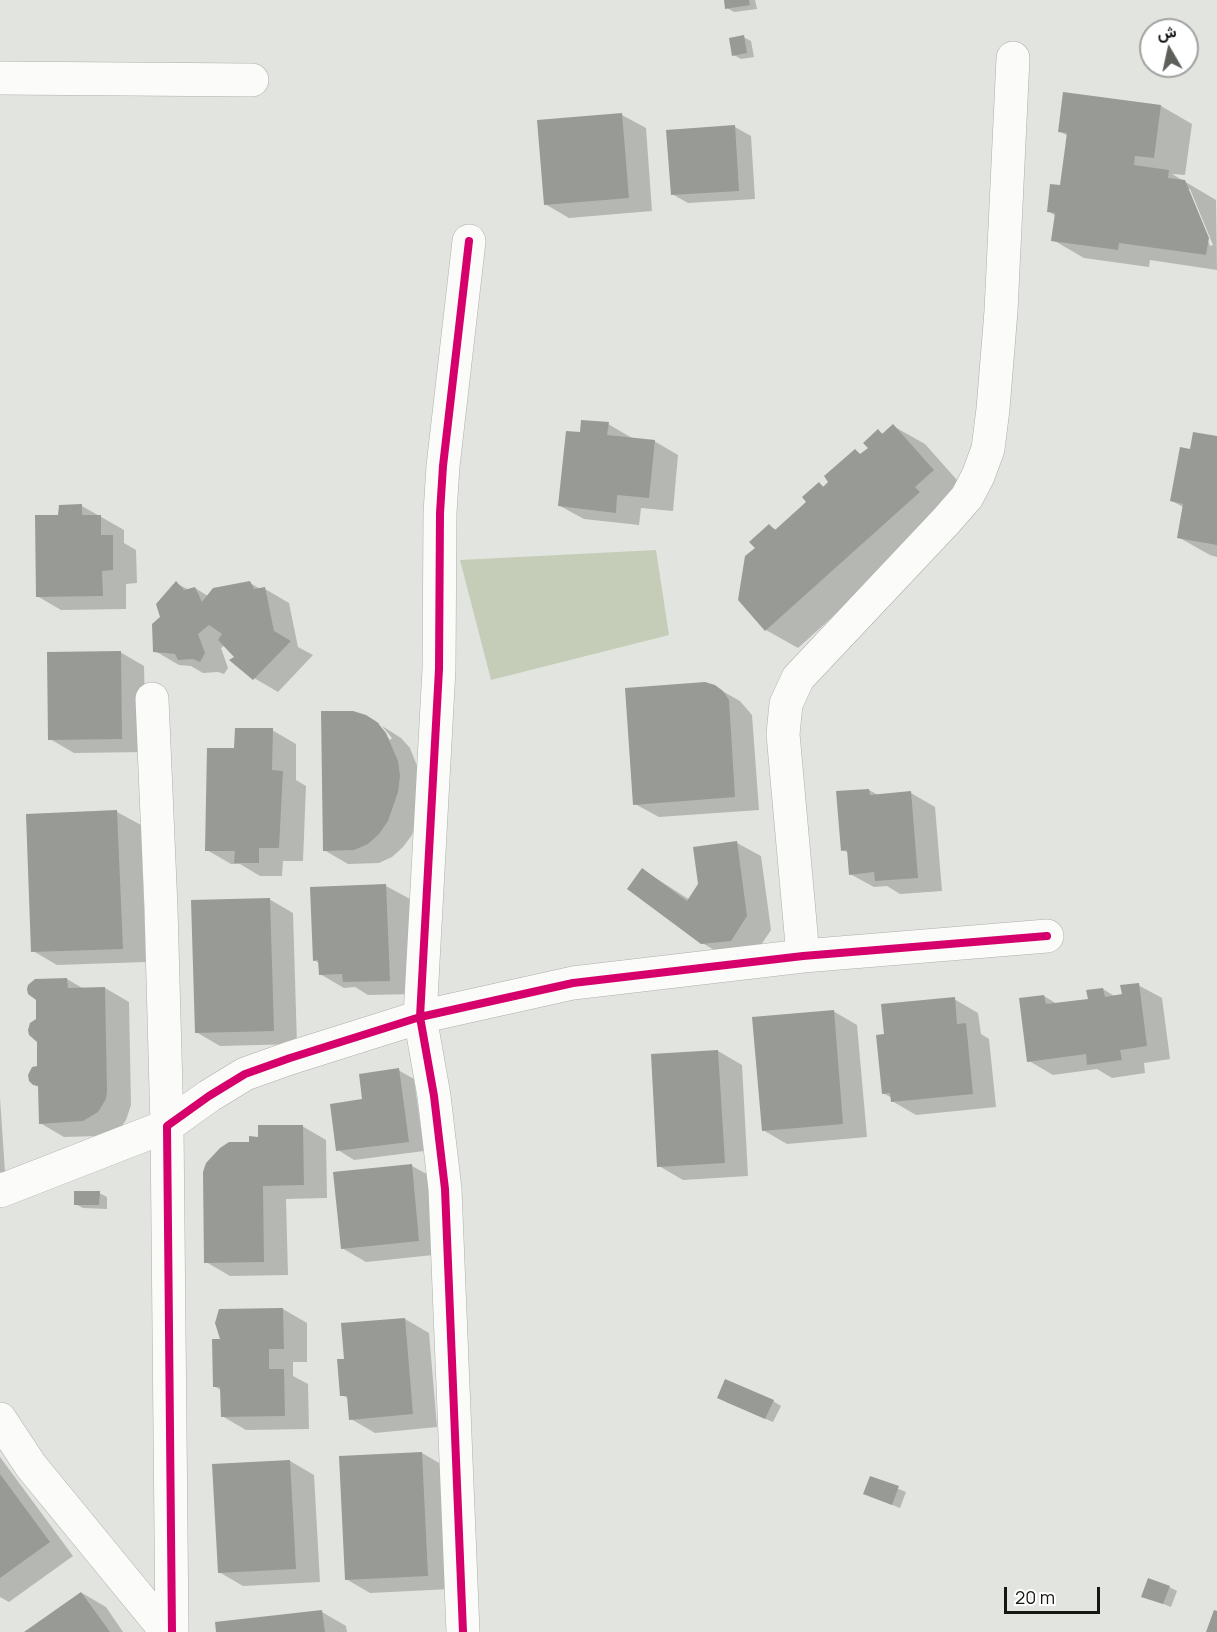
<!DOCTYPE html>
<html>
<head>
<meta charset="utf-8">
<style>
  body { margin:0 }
  #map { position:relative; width:1217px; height:1632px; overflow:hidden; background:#e2e5df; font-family:Manrope,Vazirmatn,sans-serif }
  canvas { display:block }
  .north { position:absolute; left:1139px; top:18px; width:60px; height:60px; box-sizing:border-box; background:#fff; border:2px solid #a1a2a0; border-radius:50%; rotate:351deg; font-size:16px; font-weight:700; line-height:24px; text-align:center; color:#151712 }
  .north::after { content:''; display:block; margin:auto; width:21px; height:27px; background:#5d5f5a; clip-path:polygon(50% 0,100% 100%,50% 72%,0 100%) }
  .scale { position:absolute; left:1004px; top:1587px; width:96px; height:27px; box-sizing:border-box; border:3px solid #151712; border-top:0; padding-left:8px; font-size:18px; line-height:21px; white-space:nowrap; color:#151712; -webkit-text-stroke:4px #fff; paint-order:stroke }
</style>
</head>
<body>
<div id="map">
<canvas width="1217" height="1632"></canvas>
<div class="north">ش</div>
<div class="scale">20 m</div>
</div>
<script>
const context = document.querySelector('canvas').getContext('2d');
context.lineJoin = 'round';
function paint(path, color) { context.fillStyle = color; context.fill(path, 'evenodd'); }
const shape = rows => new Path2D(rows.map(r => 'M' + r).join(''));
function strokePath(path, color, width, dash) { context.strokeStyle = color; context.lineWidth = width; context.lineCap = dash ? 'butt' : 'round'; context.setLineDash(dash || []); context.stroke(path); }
paint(shape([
  [656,550,669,635,491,680,460,560]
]), '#c5cdb8');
paint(shape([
  [726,0,755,0,757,9,734,12,727,8],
  [743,37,751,41,754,57,741,59,734,55],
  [1161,106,1192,124,1185,175,1172,174,1216,200,1217,270,1150,260,1149,267,1084,258,1053,240,1056,216,1048,211,1061,187,1068,136,1059,131],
  [1187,189,1190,189,1213,245,1210,246],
  [622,115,646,128,652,211,569,218,545,204],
  [735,127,751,136,755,199,688,203,672,194],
  [608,424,632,438,654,441,678,455,673,511,641,508,639,525,584,519,560,506,581,434],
  [893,426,925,444,964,488,950,511,798,648,766,630,757,548,769,526,777,530,808,502,819,484,825,487,855,451,862,455,870,448,878,431,884,434],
  [1217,437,1217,557,1210,555,1178,537,1183,507,1172,501,1192,451],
  [82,506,124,530,124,543,136,550,137,583,126,584,126,609,61,610,37,596,60,516],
  [176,583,189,590,195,588,208,596,250,583,262,590,265,589,289,603,298,647,313,655,278,692,254,678,225,645,221,648,228,668,224,674,218,672,203,673,191,666,179,665,155,651,162,618],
  [120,652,144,666,146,752,74,753,50,739],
  [715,687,740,701,752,715,759,810,659,817,635,804],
  [365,716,380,724,377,724,390,740,392,738,382,726,401,738,410,748,421,776,422,806,412,835,403,847,392,857,379,863,348,864,324,850],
  [272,730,296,744,296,780,306,786,303,861,283,861,282,876,260,876,240,864,231,864,207,850,236,750],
  [869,790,878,795,911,793,935,807,942,891,900,894,887,886,874,887,850,874,849,853,842,850],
  [117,812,141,825,146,962,57,965,33,951],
  [737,843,761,856,771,930,755,954,727,957,702,943,643,870,690,900],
  [386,886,410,899,414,994,368,995,355,987,344,988,320,974,319,963,314,960],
  [269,899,293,913,297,1044,220,1046,196,1032],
  [67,979,84,989,105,988,129,1002,131,1105,126,1120,122,1126,115,1131,100,1136,64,1137,40,1123,39,1087,33,1084,39,1067,38,1020],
  [1138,985,1162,998,1170,1059,1144,1063,1145,1073,1112,1078,1097,1069,1053,1075,1029,1061,1044,996,1057,1004,1089,1000,1103,989,1116,997,1123,996],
  [954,999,978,1013,981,1034,989,1039,996,1107,916,1115,892,1101,892,1098,883,1093,885,1036],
  [833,1011,857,1025,867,1137,787,1144,763,1130],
  [718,1051,742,1065,748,1176,683,1180,659,1166],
  [398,1070,414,1079,424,1151,354,1160,338,1150,364,1100],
  [0,1098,5,1172,0,1172],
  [302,1126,326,1140,327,1198,286,1199,288,1275,230,1276,206,1262,260,1138],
  [412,1166,436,1179,443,1254,366,1262,342,1248],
  [99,1193,107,1197,107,1209,83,1208,75,1204],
  [283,1309,307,1323,307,1362,293,1362,293,1376,308,1384,309,1429,246,1430,222,1416,222,1391,214,1386,222,1340],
  [405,1319,429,1333,437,1427,375,1433,351,1419,349,1399,342,1395,345,1360],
  [773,1401,781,1406,773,1422,726,1402],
  [422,1453,446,1467,451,1589,370,1593,346,1579],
  [0,1457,73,1556,9,1602,0,1597],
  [290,1461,314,1475,320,1582,243,1586,219,1572],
  [871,1478,906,1492,900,1508,865,1494],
  [1169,1587,1177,1591,1171,1607,1143,1596],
  [82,1593,106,1607,123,1632,27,1632],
  [322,1612,346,1626,347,1632,218,1632]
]), '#0003');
paint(shape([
  [724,0,749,0,750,5,725,9],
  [744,35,747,53,732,56,729,38],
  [1063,92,1161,105,1154,158,1135,156,1134,165,1169,170,1168,178,1185,180,1209,238,1206,255,1119,243,1118,250,1051,241,1055,213,1047,212,1050,184,1060,185,1067,133,1058,132],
  [622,113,629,198,544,205,537,120],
  [735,125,739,191,671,195,666,130],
  [581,420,609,422,607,435,655,440,649,498,617,495,616,513,558,506,566,431,580,432],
  [893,424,934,470,915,487,920,492,765,631,738,600,745,556,755,548,749,542,769,524,775,530,806,502,802,497,819,482,823,487,828,482,824,476,855,449,860,454,868,448,863,443,878,429,882,434],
  [1193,432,1217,436,1217,545,1177,538,1183,504,1170,501,1180,447,1190,449],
  [82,504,82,515,101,515,101,535,113,535,113,570,102,571,103,596,36,597,35,515,58,515,59,505],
  [176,581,184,590,195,587,202,602,213,588,250,581,254,589,265,587,274,631,291,641,253,680,229,660,234,657,218,640,222,634,209,625,198,634,205,653,200,662,193,659,178,660,175,654,153,652,152,624,160,617,156,604],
  [121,651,122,739,48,740,47,652],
  [705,682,715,685,723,691,729,700,735,797,633,805,625,688],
  [321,711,353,711,366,715,377,722,386,733,398,761,400,776,398,792,388,821,379,834,368,844,354,850,323,851],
  [235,728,273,728,272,770,283,771,279,848,259,848,259,863,234,863,235,851,205,851,207,748,234,748],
  [869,789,870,795,911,791,918,878,875,881,874,872,849,875,847,850,841,851,836,791],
  [117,810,123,949,31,952,26,814],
  [737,841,747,916,731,941,701,944,627,889,642,868,687,901,698,884,693,847],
  [386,884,390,981,343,982,342,974,319,975,318,960,313,961,310,887],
  [270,898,274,1031,195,1033,191,900],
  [67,978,68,988,105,987,107,1091,106,1099,98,1112,83,1121,39,1124,38,1086,33,1085,29,1081,28,1075,32,1067,37,1066,37,1042,29,1035,28,1030,30,1023,36,1019,36,1000,28,994,27,989,28,985,35,979],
  [1139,983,1147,1046,1120,1050,1122,1060,1087,1065,1086,1054,1027,1062,1019,998,1044,995,1046,1004,1088,999,1086,990,1103,988,1105,997,1122,994,1120,985],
  [955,997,957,1024,966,1023,973,1094,891,1102,890,1093,882,1094,876,1035,884,1034,881,1004],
  [834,1010,843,1124,762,1131,752,1017],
  [718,1050,725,1163,657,1167,651,1054],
  [399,1068,409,1142,336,1151,330,1104,362,1099,359,1074],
  [258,1125,303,1125,304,1185,263,1186,264,1262,204,1263,203,1172,206,1163,220,1148,229,1142,249,1142,249,1136,258,1137],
  [412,1164,419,1241,341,1249,333,1172],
  [74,1191,100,1191,99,1205,74,1205],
  [283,1308,284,1349,269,1349,269,1369,284,1369,285,1416,221,1417,220,1387,213,1387,212,1339,220,1339,215,1323,219,1309],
  [405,1318,413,1414,349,1420,347,1396,340,1396,337,1359,344,1359,341,1323],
  [725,1379,774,1400,765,1419,717,1398],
  [422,1452,428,1576,345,1580,339,1456],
  [290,1460,296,1569,218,1573,212,1464],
  [0,1474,50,1542,0,1578],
  [870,1476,899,1486,892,1505,863,1494],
  [1148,1578,1170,1586,1163,1604,1141,1597],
  [81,1592,110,1632,24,1632],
  [322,1610,325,1632,216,1632,215,1622],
  [1214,1610,1217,1611,1217,1632,1206,1632]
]), '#979a95');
const street = shape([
  [0,78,252,80],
  [803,956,783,734,786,704,798,678,946,521,967,497,978,476,988,449,993,409,1001,311,1013,58],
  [0,1191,167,1126,161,908,152,699],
  [0,1419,31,1466,167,1632],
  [172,1632,167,1126,209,1096,245,1074,290,1058,420,1017,573,983,803,956,1047,936],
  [463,1632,445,1189,434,1096,420,1017,439,669,440,513,443,466,469,241]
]);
strokePath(street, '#adafaa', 34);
strokePath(street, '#fbfbfa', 33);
strokePath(shape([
  [172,1632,167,1126,209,1096,245,1074,290,1058,420,1017,573,983,803,956,1047,936],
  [463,1632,445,1189,434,1096,420,1017,439,669,440,513,443,466,469,241]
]), '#d6006c', 8);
</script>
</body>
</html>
